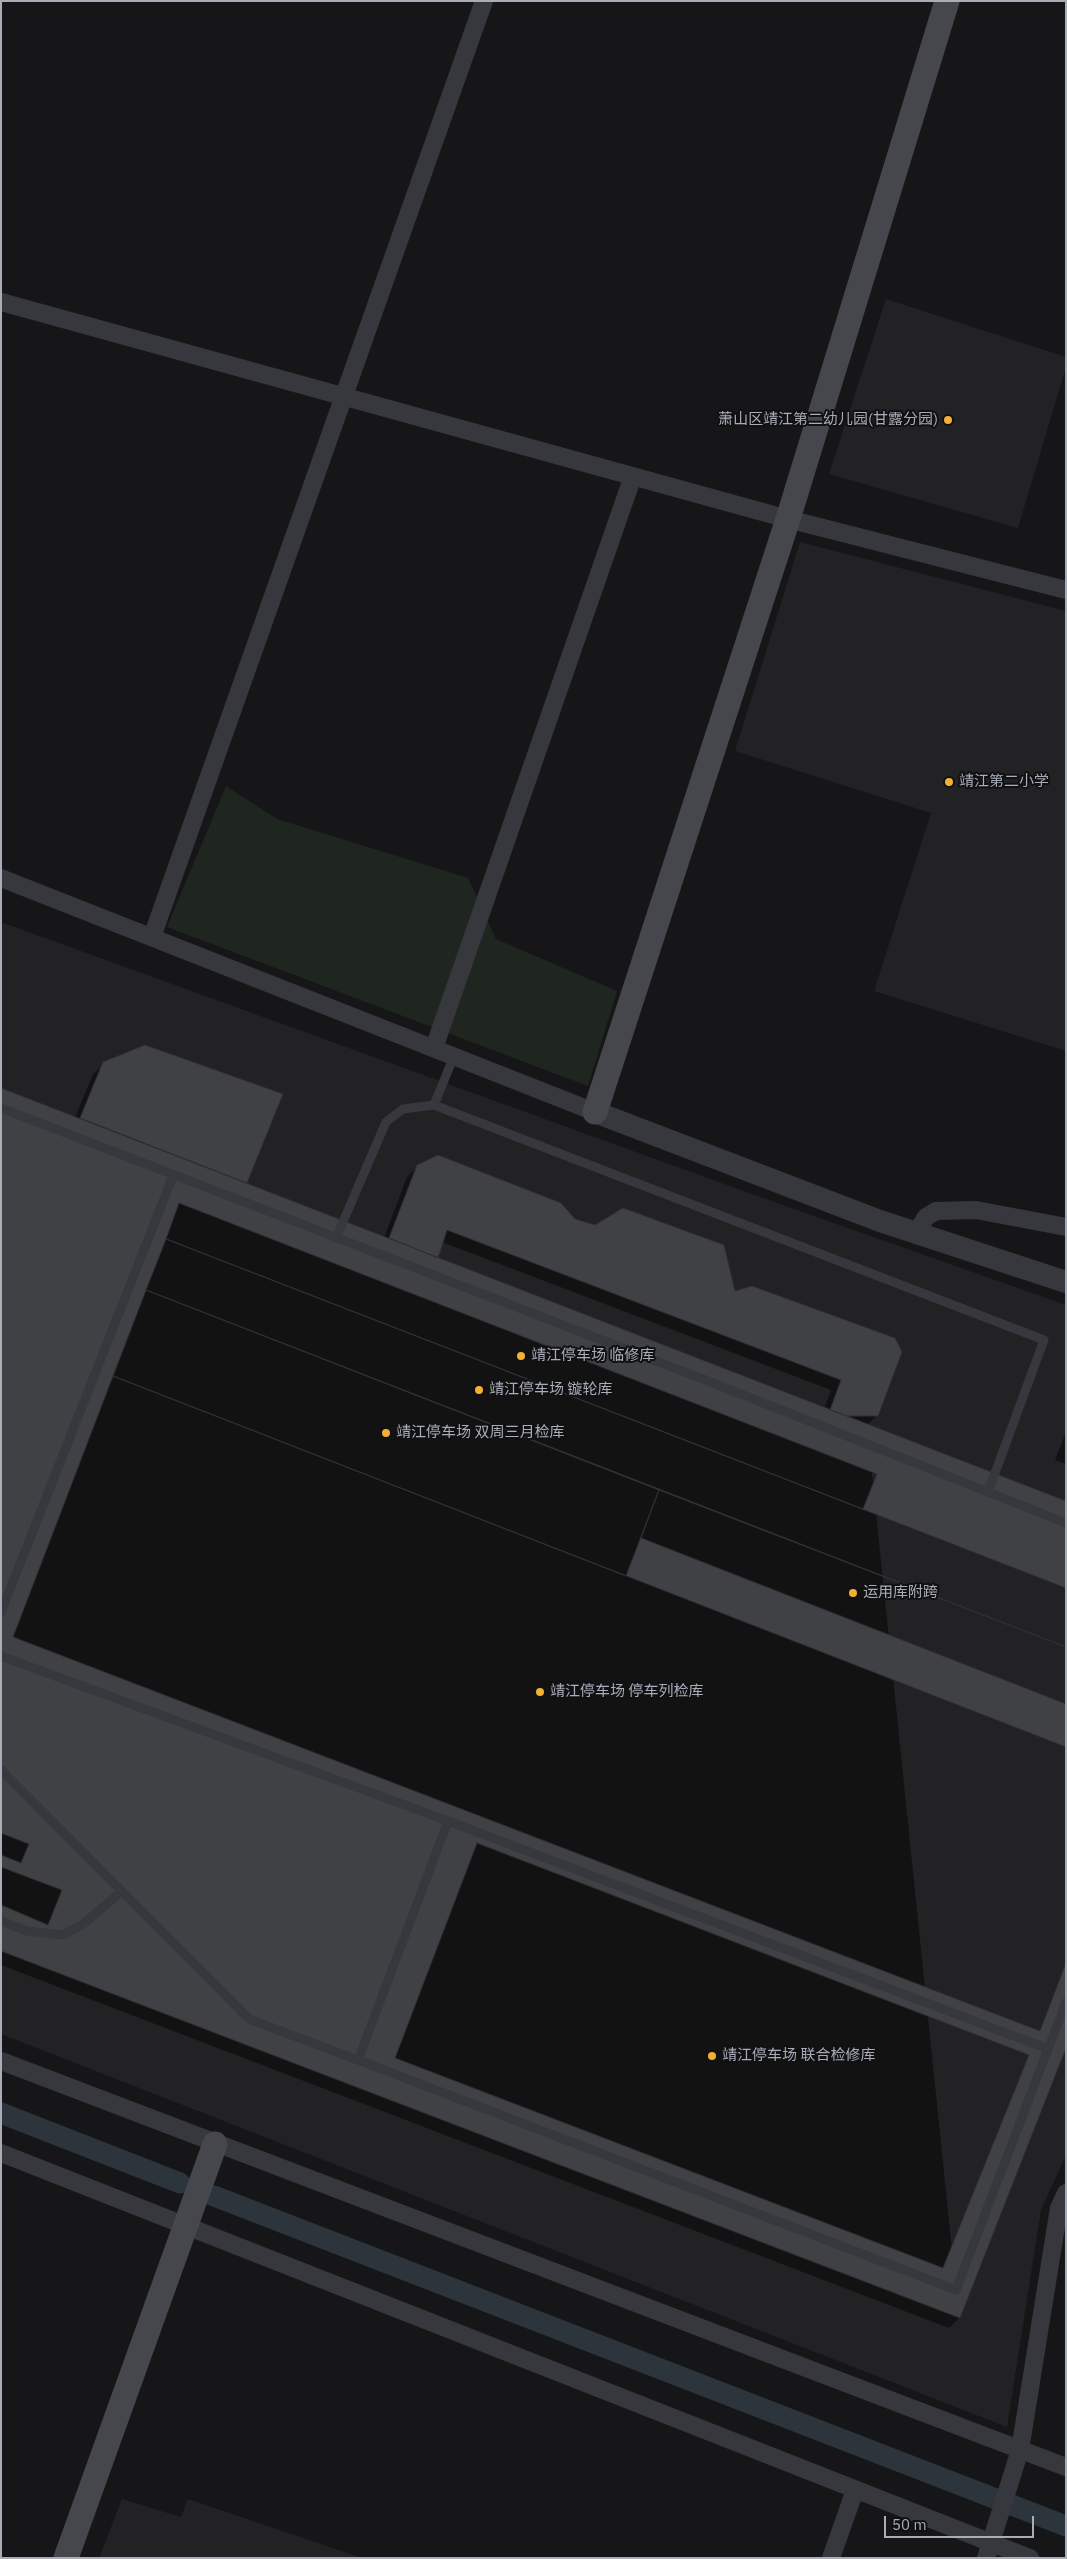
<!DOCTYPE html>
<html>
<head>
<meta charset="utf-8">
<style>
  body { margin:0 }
  #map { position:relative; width:1067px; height:2559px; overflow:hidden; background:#161618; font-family:"IBM Plex Sans",sans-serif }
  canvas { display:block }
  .frame { position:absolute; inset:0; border:2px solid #a8adb8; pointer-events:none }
  .scale { position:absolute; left:884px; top:2516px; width:150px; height:22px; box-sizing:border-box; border:2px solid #a8adb8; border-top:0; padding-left:6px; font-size:15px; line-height:18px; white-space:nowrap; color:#a8adb8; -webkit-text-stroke:4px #111113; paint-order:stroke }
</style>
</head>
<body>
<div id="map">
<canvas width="1067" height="2559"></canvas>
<div class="frame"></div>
<div class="scale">50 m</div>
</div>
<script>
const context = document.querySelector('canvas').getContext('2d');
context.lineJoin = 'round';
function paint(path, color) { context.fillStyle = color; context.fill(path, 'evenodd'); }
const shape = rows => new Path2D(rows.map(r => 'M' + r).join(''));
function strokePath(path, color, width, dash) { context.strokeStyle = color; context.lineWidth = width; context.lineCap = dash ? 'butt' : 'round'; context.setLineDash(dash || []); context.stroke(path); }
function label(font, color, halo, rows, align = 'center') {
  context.font = font + ' "IBM Plex Sans","Noto Sans SC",sans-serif'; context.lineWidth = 4; context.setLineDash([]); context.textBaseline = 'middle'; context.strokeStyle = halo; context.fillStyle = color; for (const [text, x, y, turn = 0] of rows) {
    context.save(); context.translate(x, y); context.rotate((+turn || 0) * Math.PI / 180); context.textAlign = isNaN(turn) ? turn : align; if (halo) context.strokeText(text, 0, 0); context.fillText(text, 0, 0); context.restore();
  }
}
paint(shape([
  [886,299,1066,357,1066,367,1018,528,829,474],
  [800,542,1066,611,1066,1051,874,991,931,813,735,751],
  [1,922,763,1198,1066,1305,1066,2155,1041,2210,1007,2427,1,2034],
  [122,2499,181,2517,188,2499,362,2558,99,2558]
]), '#222225');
paint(shape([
  [226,786,277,819,468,878,496,939,617,991,588,1086,167,927]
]), '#1e261f');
paint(shape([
  [104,1064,281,1095,246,1184,384,1238,407,1177,418,1166,575,1220,734,1293,752,1287,876,1416,867,1425,959,2318,949,2328,1,1965,1,1089,75,1118,93,1074],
  [442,1242,831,1390,824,1409,437,1258],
  [1066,1432,1066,1464,1055,1460]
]), '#0007');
strokePath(shape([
  [1,2113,180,2183],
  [214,2196,1066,2526]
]), '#2c353c', 21);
const building = shape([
  [145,1045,283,1094,247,1183,80,1118,103,1062,145,1045],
  [1,1088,1066,1501,1066,2048,960,2318,1,1951,1,1088],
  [438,1155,561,1203,575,1219,595,1225,623,1208,724,1245,735,1291,752,1286,895,1338,902,1352,878,1416,847,1416,830,1410,841,1380,447,1230,438,1258,389,1238,417,1165,438,1155],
  [179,1203,877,1474,863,1509,166,1239,179,1203],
  [166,1239,1066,1588,1066,1647,146,1290,166,1239],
  [146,1290,659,1490,626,1576,113,1376,146,1290],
  [113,1376,1066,1747,1066,1963,1040,2031,13,1637,113,1376],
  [659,1490,1066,1647,1066,1704,641,1538,659,1490],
  [1,1833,29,1844,21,1863,1,1855,1,1833],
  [477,1843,1029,2055,943,2268,395,2058,477,1843],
  [1,1867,62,1890,48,1925,1,1905,1,1867]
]);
paint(building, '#404145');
strokePath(building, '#303034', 1);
strokePath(shape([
  [434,1105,454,1056],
  [1,1108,708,1381,1066,1523],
  [336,1238,386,1122,403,1109,434,1105,1044,1340,988,1492],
  [1,1612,173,1176],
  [1,1656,448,1821,1048,2049],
  [1,1770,249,2019,358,2060],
  [448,1821,358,2060,956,2290,1066,2002],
  [1,1921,27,1931,63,1935,83,1924,122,1891]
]), '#37383d', 9);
strokePath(shape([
  [1,302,788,519,1066,590],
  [1,878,595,1112],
  [152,937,484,1],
  [434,1048,633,476],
  [916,1233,926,1217,936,1211,976,1210,1066,1227],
  [1,2061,1066,2467],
  [1,2153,1030,2558],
  [831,2558,855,2490],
  [986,2558,1020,2450,1059,2208,1066,2193]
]), '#37383d', 18);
strokePath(shape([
  [595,1112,880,1221,1066,1282]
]), '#37383d', 22);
strokePath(shape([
  [595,1112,788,519,947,1],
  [66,2558,215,2144]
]), '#45474d', 25);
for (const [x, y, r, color] of [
  [948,420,5,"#f2b134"],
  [949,782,5,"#f2b134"],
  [521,1356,5,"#f2b134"],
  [479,1390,5,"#f2b134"],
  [386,1433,5,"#f2b134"],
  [853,1593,5,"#f2b134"],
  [540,1692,5,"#f2b134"],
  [712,2056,5,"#f2b134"]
]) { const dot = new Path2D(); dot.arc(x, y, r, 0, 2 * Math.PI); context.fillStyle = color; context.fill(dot); strokePath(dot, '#111113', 2); }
label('15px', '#a8adb8', '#111113', [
  ["萧山区靖江第二幼儿园(甘露分园)",938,420,"right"],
  ["靖江第二小学",959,782],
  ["靖江停车场 临修库",531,1356],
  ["靖江停车场 镟轮库",489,1390],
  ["靖江停车场 双周三月检库",396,1433],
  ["运用库附跨",863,1593],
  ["靖江停车场 停车列检库",550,1692],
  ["靖江停车场 联合检修库",722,2056]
], 'left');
</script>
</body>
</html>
